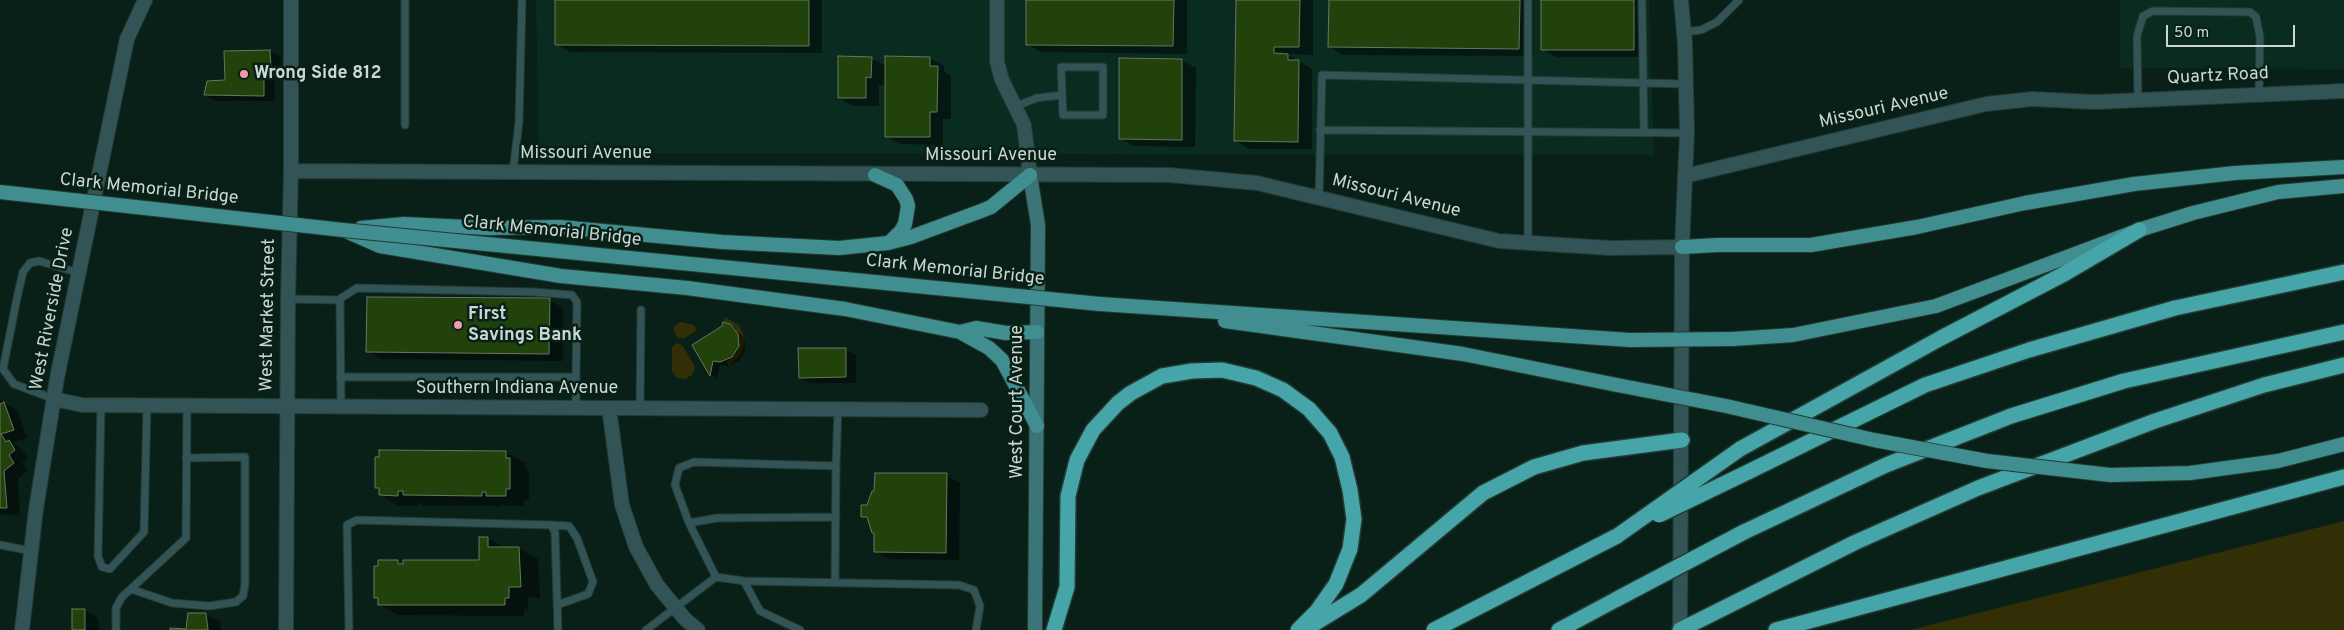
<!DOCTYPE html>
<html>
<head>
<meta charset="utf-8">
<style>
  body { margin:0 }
  #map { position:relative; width:2344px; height:630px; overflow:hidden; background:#092018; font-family:Overpass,sans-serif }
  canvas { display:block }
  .scale { position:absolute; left:2166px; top:25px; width:129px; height:22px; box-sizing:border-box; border:2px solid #cbd8d2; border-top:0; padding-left:6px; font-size:15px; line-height:18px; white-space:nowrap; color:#cbd8d2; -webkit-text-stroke:4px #092018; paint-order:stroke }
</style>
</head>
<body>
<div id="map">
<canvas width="2344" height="630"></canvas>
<div class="scale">50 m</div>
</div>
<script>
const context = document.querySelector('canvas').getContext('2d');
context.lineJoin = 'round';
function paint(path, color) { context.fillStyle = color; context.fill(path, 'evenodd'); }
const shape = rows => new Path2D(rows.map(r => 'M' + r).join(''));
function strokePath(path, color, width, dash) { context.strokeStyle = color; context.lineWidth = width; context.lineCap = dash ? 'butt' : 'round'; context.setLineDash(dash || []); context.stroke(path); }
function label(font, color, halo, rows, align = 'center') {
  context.font = font + ' Overpass,sans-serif'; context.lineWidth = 5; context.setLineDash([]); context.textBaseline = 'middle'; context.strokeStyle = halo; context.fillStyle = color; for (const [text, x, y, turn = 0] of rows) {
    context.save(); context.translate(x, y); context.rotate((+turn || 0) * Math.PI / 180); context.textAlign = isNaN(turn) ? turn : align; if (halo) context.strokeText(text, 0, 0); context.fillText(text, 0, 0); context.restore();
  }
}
paint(shape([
  [536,0,1649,0,1654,155,539,153],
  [2120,0,2344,0,2344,69,2120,68]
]), '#0a2b20');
paint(shape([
  [725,317,739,325,745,339,741,355,728,366,727,361,737,353,739,340,735,328,724,322],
  [680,322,694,325,697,330,685,338,677,338,673,328],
  [677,343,683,346,695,367,692,375,685,379,677,378,672,371,672,347],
  [2344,521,2344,630,1910,630]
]), '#322f06');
paint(shape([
  [557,0,822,0,822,53,570,52,557,44],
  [1027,0,1187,0,1187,54,1041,52,1027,44],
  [1237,0,1313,0,1313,55,1287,54,1312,69,1312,149,1249,149,1236,141],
  [1330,0,1533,0,1533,56,1343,55,1330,47],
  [1542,0,1647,0,1647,57,1556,57,1542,49],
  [270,51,281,57,281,72,274,72,275,101,216,101,205,95,226,81,226,52],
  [871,58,886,66,930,58,944,66,944,71,951,76,951,119,943,119,943,145,900,144,886,136,886,85,879,85,879,106,853,106,839,98],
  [1182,60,1196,68,1195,147,1134,146,1120,138],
  [550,300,563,308,563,361,381,359,368,351],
  [724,324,741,334,745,339,745,351,739,361,728,366,720,365,717,378,711,375,693,345,723,327],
  [845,349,856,355,856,383,810,383,800,377],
  [0,399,18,412,27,438,13,442,22,450,28,458,22,463,27,471,18,479,20,515,0,514],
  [505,452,525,463,525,468,529,470,529,500,524,500,524,506,506,506,501,503,501,506,424,506,417,502,417,506,399,506,380,495,380,490,376,488],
  [946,475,960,483,959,560,889,559,875,551,875,534,868,520,863,517,876,493],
  [480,538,488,538,505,548,519,548,538,559,540,598,528,597,528,609,524,609,524,616,398,615,379,604,379,600,375,597,397,561,404,565,480,561],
  [85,610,98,618,99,630,73,630],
  [206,614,220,622,221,630,171,630,187,630]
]), '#0007');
const building = shape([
  [555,0,809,0,809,46,555,45,555,0],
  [1026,0,1174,0,1173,46,1026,45,1026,0],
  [1236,0,1300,0,1299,47,1274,47,1274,53,1288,54,1288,60,1299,60,1298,142,1234,141,1236,0],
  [1329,0,1520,0,1519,49,1328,47,1329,0],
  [1541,0,1634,0,1634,50,1541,50,1541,0],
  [270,50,271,67,264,67,264,96,204,95,207,81,225,80,224,51,270,50],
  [838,56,872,57,871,78,866,77,866,98,838,98,838,56],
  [885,56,930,57,930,66,938,66,937,112,930,112,930,137,885,137,885,56],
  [1119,58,1182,59,1182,140,1119,139,1119,58],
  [367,297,550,298,549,354,366,352,367,297],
  [723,322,730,324,738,334,739,346,732,357,720,362,713,361,710,376,692,345,722,326,723,322],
  [798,348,846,348,846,377,799,378,798,348],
  [4,402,14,430,1,434,6,442,9,440,15,450,9,455,14,463,4,471,7,508,0,508,0,404,4,402],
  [379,450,506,451,506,458,510,458,510,489,506,489,506,496,486,496,486,492,482,492,482,496,403,495,403,491,398,491,398,496,379,495,379,488,375,488,375,457,379,457,379,450],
  [875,473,947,473,946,553,874,552,874,533,872,533,867,517,861,517,861,505,867,505,872,491,874,491,875,473],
  [479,537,488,537,488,547,519,547,521,587,509,587,509,598,505,598,505,605,378,605,378,598,374,598,374,566,378,566,378,560,398,560,398,564,403,564,403,560,479,560,479,537],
  [72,609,85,609,85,630,72,630,72,609],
  [188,613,206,613,208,630,170,630,170,628,186,629,188,613]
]);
paint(building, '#22420c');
strokePath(building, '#687662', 1);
const service = shape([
  [405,0,405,125],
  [1642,0,1644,133],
  [1684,32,1701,30,1717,22,1739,0],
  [1061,67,1103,67,1103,115,1063,115,1061,67],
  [2138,100,2137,36,2143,16,2153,11,2250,12,2256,17,2260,37,2259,94],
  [1016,106,1037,98,1062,95],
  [1320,130,1687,133],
  [513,172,519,122,522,0],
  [1319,198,1322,75,1686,84],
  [1528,243,1528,0],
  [288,299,340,300,341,407],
  [338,300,357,288,534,292,572,295,577,302,576,377],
  [340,377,576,377,576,408],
  [54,399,14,384,3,369,17,298,23,272,30,263,39,261,79,273],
  [101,405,98,556,102,567,110,569,144,532,147,406],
  [640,408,641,310],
  [689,523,717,518,836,517],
  [551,525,569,526,577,538,593,582,588,594,557,605],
  [0,545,31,551],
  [716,577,689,523,675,485,679,468,694,462,836,466,838,409],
  [744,581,760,611,800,630],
  [835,583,836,466],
  [131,589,172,603,209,606,236,602,243,596,245,584,245,457,186,458],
  [116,630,116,608,122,597,186,538,187,406],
  [349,630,347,525,357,520,551,525,555,532,558,630],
  [646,630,716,577,744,581,959,585,974,590,980,606,976,630]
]);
const minor = shape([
  [1685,176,1986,104,2032,99,2095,102,2344,91],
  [609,408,981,410]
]);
const tertiary = shape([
  [997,0,997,62,1002,80,1024,125,1030,175],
  [291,171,1169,175,1257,183,1499,241,1610,248,1682,247],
  [54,399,82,405,609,408,622,505,636,547,657,585,685,619,698,630],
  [22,630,36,509,57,378,127,39,145,0],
  [286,630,288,299,291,171,291,0],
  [1680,630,1682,247,1687,133,1685,44,1681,0]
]);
const secondary = shape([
  [1030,175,1038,225,1035,630]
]);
const primary = shape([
  [875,175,897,185,906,199,908,206,905,224,901,231,891,241],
  [361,228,404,224,488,228,560,227,722,242,839,248,888,243,911,237,981,211,991,207,1030,175],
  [348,232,380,246,561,276,687,288,845,309,960,332,976,328,1006,333,1037,332],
  [1682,247,1717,245,1811,245,1917,227,2025,203,2134,184,2235,173,2344,167],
  [1100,304,1630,340],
  [1225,321,1463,354,1617,385],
  [960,332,989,348,1002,360,1037,426],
  [1733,339,1793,335,1936,306,2139,230,2193,213,2278,192,2344,186],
  [2110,475,2190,473,2278,461,2344,444]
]);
const motorway = shape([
  [1740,449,1941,338,2064,274,2139,230],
  [1748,472,1925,385,2029,350,2175,308,2344,272],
  [1744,532,1886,465,2011,416,2124,381,2344,332],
  [1309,627,1361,595,1483,493,1534,467,1583,453,1682,440],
  [1054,630,1067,587,1068,496,1077,460,1093,430,1118,403,1131,393,1162,376,1192,371,1222,370,1256,378,1283,390,1309,409,1330,433,1342,457,1350,490,1354,519,1350,549,1336,584,1317,611,1298,630],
  [1434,630,1617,536],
  [1559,630,1617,599],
  [1680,630,1856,542,1978,488,2155,421,2264,385,2344,365],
  [1776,630,2344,477]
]);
strokePath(service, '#243a32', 9);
strokePath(minor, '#243a32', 16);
strokePath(tertiary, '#243a32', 16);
strokePath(secondary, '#243a32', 16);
strokePath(primary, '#243a32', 16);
strokePath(motorway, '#243a32', 18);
strokePath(service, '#325456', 7);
strokePath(minor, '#325456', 14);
strokePath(tertiary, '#325456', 14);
strokePath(secondary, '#3b7577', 14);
strokePath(primary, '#418e90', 14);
strokePath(motorway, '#46a5a8', 15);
const primaryBridge = shape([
  [0,192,343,230,1100,304],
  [1630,340,1733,339],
  [1617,385,1726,406,1874,440,1987,461,2110,475]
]);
const motorwayBridge = shape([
  [1659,515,1748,472],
  [1617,536,1740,449],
  [1617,599,1744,532]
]);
strokePath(primaryBridge, '#243a32', 16, []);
strokePath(motorwayBridge, '#243a32', 18, []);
strokePath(primaryBridge, '#418e90', 14);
strokePath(motorwayBridge, '#46a5a8', 15);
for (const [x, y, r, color] of [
  [244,74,5,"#f39aa8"],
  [458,325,5,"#f39aa8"]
]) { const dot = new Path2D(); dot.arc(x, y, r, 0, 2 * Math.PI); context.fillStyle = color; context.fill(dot); strokePath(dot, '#092018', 2); }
label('bold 18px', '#cbd8d2', '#092018', [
  ["Wrong Side 812",254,74],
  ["First",468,315],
  ["Savings Bank",468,336]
], 'left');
label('18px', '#cbd8d2', '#092018', [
  ["Quartz Road",2218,77,-3],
  ["Missouri Avenue",1884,109,-13],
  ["Missouri Avenue",586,154],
  ["Missouri Avenue",991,156],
  ["Clark Memorial Bridge",149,190,6],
  ["Missouri Avenue",1396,197,14],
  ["Clark Memorial Bridge",552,232,6],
  ["Clark Memorial Bridge",955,271,6],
  ["West Riverside Drive",53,309,-79],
  ["West Market Street",269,315,-89],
  ["Southern Indiana Avenue",517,389],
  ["West Court Avenue",1018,402,-90]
]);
</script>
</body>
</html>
